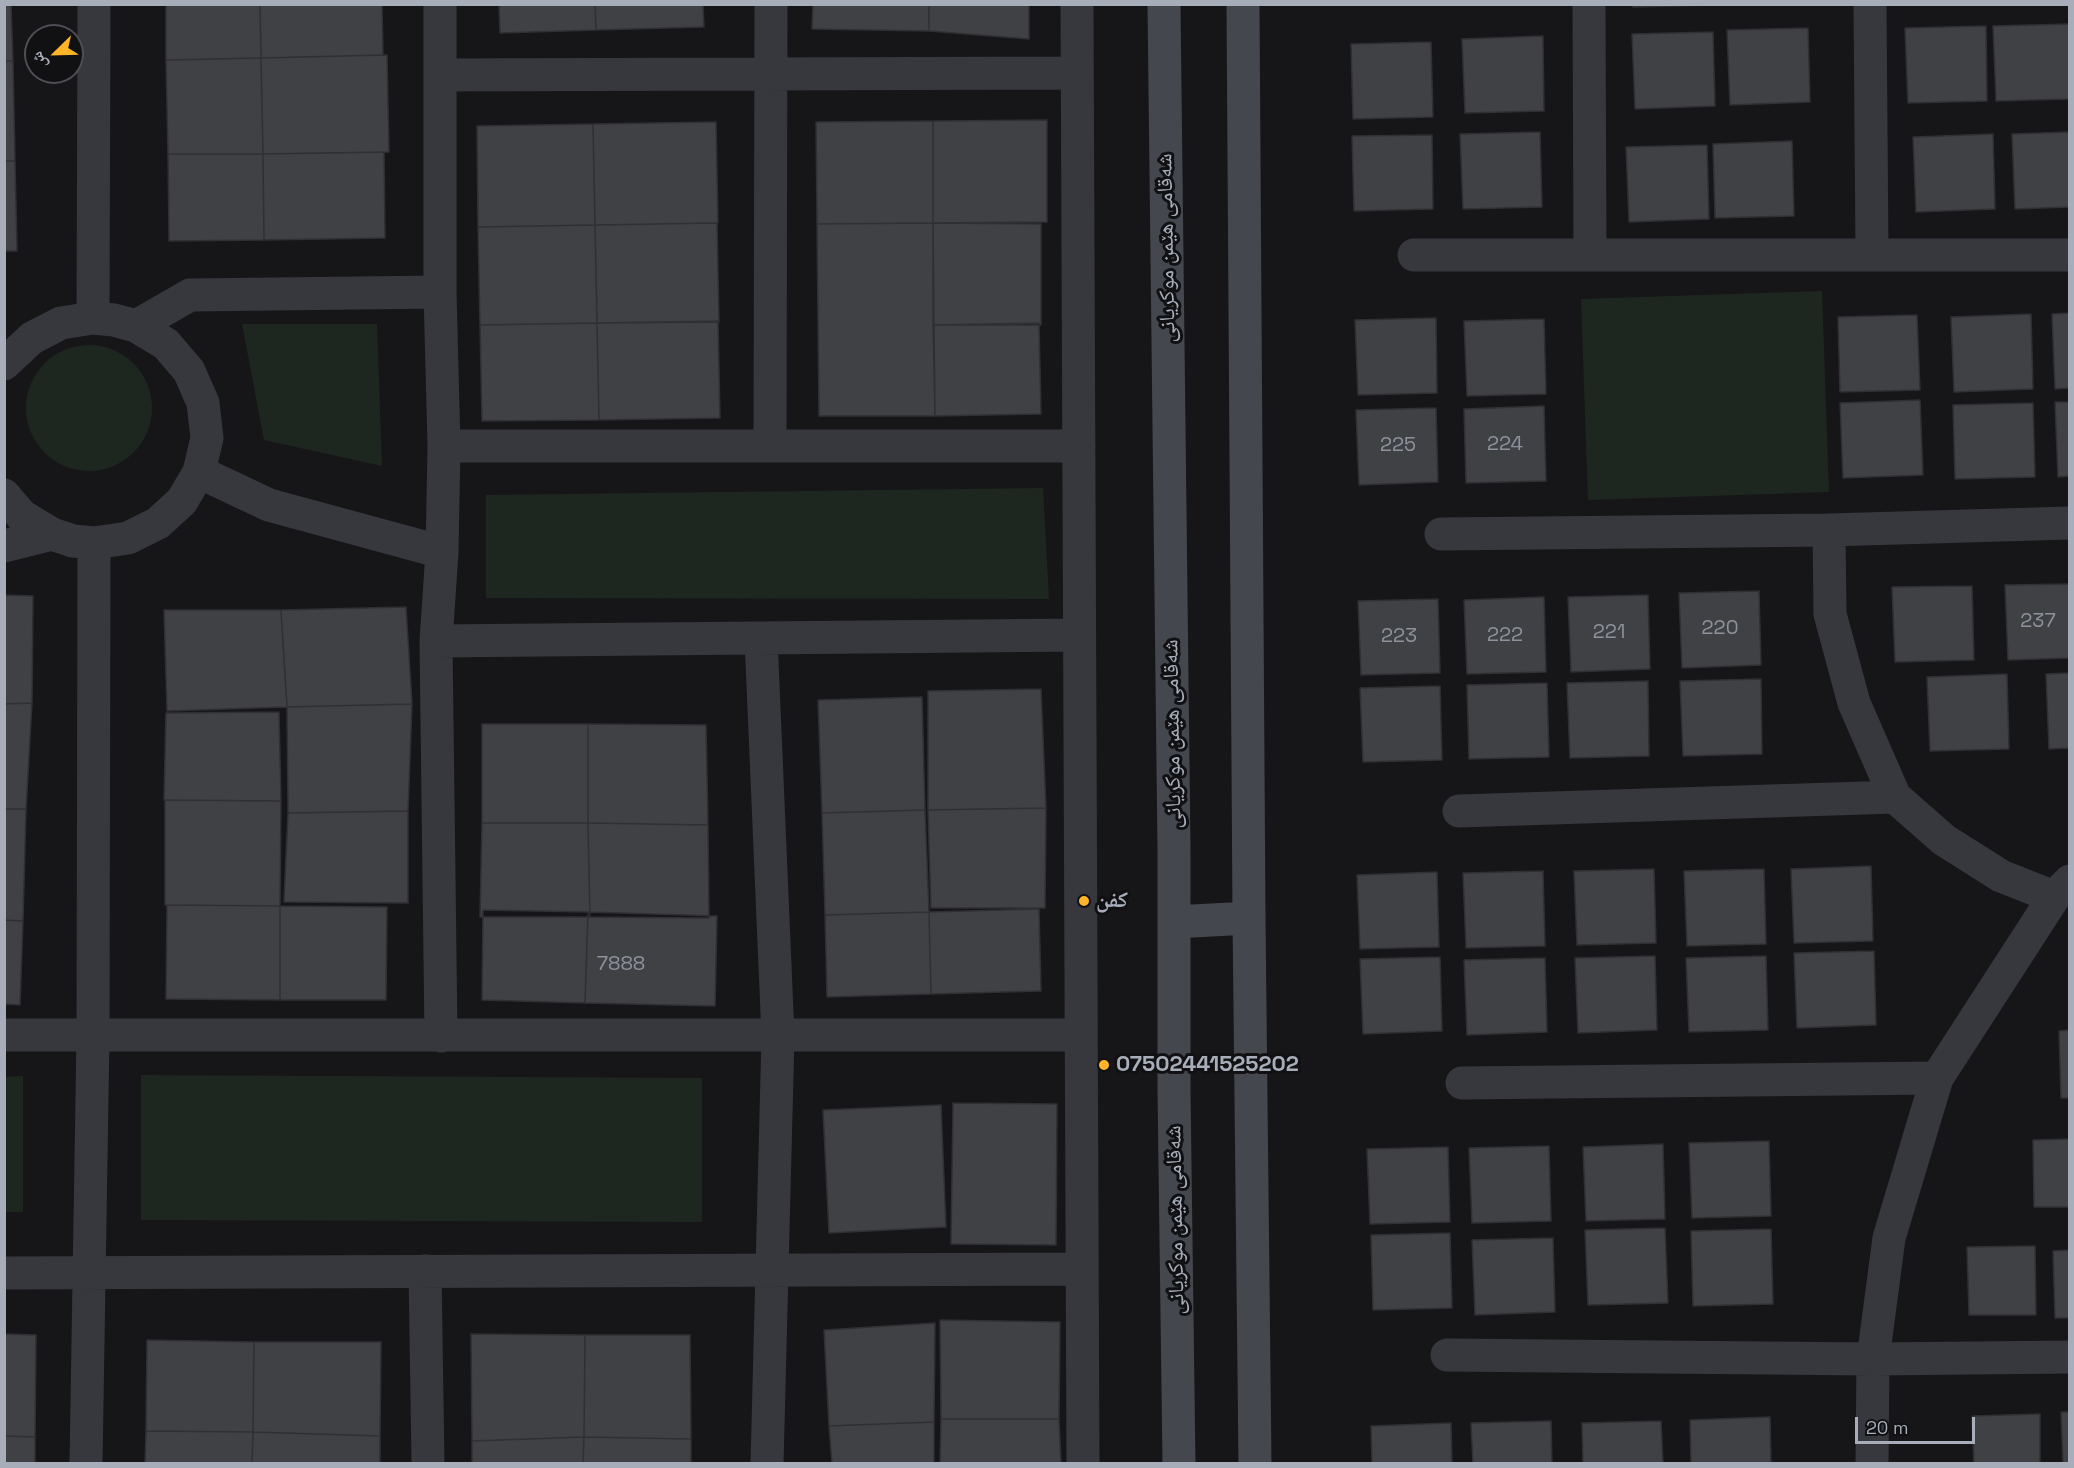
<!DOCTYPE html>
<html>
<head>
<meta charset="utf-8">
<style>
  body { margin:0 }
  #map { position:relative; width:2074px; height:1468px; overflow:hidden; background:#161618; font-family:"Space Grotesk","Noto Naskh Arabic",sans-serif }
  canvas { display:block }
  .frame { position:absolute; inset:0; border:6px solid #a7adb9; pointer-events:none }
  .north { position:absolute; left:24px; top:24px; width:60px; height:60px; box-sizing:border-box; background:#111113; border:2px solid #4d4f55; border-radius:50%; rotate:247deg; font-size:16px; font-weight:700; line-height:24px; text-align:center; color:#a7adb9 }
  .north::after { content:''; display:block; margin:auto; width:21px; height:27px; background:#ffb527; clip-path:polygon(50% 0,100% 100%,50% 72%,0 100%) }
  .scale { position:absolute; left:1855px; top:1417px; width:120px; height:27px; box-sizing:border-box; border:3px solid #a7adb9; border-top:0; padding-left:8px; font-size:18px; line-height:21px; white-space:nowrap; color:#a7adb9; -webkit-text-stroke:4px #111113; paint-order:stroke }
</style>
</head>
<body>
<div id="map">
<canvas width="2074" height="1468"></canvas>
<div class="frame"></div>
<div class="north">ش</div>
<div class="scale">20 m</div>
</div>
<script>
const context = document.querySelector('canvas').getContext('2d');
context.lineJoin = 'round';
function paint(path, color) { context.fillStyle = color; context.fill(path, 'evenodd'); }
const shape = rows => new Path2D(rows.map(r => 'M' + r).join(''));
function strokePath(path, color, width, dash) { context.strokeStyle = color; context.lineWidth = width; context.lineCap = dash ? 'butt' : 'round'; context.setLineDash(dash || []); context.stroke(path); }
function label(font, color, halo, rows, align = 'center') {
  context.font = font + ' "Space Grotesk","Noto Naskh Arabic",sans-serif'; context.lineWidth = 6; context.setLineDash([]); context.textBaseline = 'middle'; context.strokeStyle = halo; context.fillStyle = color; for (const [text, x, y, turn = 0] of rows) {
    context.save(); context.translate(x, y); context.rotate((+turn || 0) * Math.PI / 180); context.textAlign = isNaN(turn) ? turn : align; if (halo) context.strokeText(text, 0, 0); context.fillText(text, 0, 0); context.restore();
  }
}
paint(shape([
  [1822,291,1829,492,1588,500,1581,299],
  [242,324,377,324,382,466,264,440],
  '26 408a63 63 0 1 1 126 0a63 63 0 1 1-126 0Z',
  [1043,488,1049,599,486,598,486,495],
  [141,1075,702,1078,702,1222,141,1220],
  [23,1076,23,1212,5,1212,5,1077]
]), '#1e271f');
const building = shape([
  [4,4,11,4,13,61,4,61,4,4],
  [166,4,260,4,261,58,166,60,166,4],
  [260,4,382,4,383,55,261,58,260,4],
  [499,4,595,4,596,30,500,33,499,4],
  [595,4,703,4,704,27,596,30,595,4],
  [813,4,929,4,929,31,812,29,813,4],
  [929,4,1029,4,1029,39,929,31,929,4],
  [1633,4,1712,4,1712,5,1633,7,1633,4],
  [2070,24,2070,99,1996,101,1993,26,2070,24],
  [1986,26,1987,101,1908,103,1905,28,1986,26],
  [1808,28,1810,102,1730,105,1727,30,1808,28],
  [1713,32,1715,106,1635,109,1632,34,1713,32],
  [1543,36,1544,111,1465,113,1462,39,1543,36],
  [1431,42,1433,117,1353,119,1351,44,1431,42],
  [387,55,389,152,263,154,261,58,387,55],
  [261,58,263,154,168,154,166,60,261,58],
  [4,61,13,61,15,161,4,161,4,61],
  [1047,120,1047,222,933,223,933,121,1047,120],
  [933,121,933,223,817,224,816,122,933,121],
  [716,122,718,223,595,225,593,124,716,122],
  [593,124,595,225,478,227,477,126,593,124],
  [1540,132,1542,207,1463,209,1460,134,1540,132],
  [2070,132,2070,207,2015,209,2012,134,2070,132],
  [1993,134,1995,209,1916,212,1913,137,1993,134],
  [1432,135,1433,209,1354,211,1352,136,1432,135],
  [1792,141,1794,216,1715,218,1713,144,1792,141],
  [1707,145,1709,219,1629,222,1626,147,1707,145],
  [384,152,385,238,264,240,263,154,384,152],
  [168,154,263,154,264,240,169,241,168,154],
  [4,161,15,161,17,251,4,251,4,161],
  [717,223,719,322,597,323,595,225,717,223],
  [933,223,935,416,819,416,817,224,933,223],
  [933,223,1041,224,1041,325,933,325,933,223],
  [595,225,597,323,480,325,478,227,595,225],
  [2070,313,2070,388,2055,389,2052,314,2070,313],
  [2031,314,2033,389,1954,392,1951,317,2031,314],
  [1917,315,1920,390,1840,392,1838,317,1917,315],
  [1436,318,1437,393,1358,395,1355,320,1436,318],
  [1544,319,1546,394,1467,396,1464,321,1544,319],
  [718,321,720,418,599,420,597,323,718,321],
  [597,323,599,420,482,421,480,325,597,323],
  [1039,323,1041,414,935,416,933,325,1039,323],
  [1920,400,1923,475,1843,478,1840,403,1920,400],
  [2055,402,2070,402,2070,476,2058,477,2055,402],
  [2033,403,2035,477,1955,479,1953,405,2033,403],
  [1544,406,1546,481,1466,483,1464,409,1544,406],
  [1436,408,1438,482,1359,485,1356,410,1436,408],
  [2070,584,2070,658,2008,660,2005,585,2070,584],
  [1972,586,1974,660,1895,662,1892,587,1972,586],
  [1759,591,1761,665,1682,668,1679,593,1759,591],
  [4,595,33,596,32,703,4,704,4,595],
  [1648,595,1650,669,1571,672,1568,597,1648,595],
  [1544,597,1546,672,1467,674,1464,600,1544,597],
  [1438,599,1440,673,1361,675,1358,601,1438,599],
  [406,607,412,704,287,707,281,610,406,607],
  [164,610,281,610,287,707,167,711,164,610],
  [2070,673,2070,748,2049,749,2046,674,2070,673],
  [2007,674,2009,749,1930,751,1927,677,2007,674],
  [1761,679,1762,754,1683,756,1680,681,1761,679],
  [1648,681,1649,756,1570,758,1567,683,1648,681],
  [1547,683,1549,757,1469,759,1467,685,1547,683],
  [1440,686,1442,760,1363,762,1360,688,1440,686],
  [1041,689,1046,808,928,810,928,691,1041,689],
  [922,697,925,810,822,813,818,700,922,697],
  [32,703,26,809,4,809,4,704,32,703],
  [412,704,408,811,288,813,287,707,412,704],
  [279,712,281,801,164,800,166,713,279,712],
  [482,724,588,724,588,823,482,823,482,724],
  [588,724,706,725,708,825,588,823,588,724],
  [165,800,281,801,280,906,165,905,165,800],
  [1046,808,1045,908,931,908,928,810,1046,808],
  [4,809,26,809,23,921,4,920,4,809],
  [925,810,929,912,825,915,822,813,925,810],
  [408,811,408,903,284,902,288,813,408,811],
  [482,823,588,823,590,917,480,917,482,823],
  [588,823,708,825,709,918,590,917,588,823],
  [1871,866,1873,941,1794,943,1791,869,1871,866],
  [1654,869,1656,943,1577,945,1574,871,1654,869],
  [1764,869,1766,944,1687,946,1684,871,1764,869],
  [1543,871,1545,946,1466,948,1463,873,1543,871],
  [1437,872,1439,947,1360,949,1357,875,1437,872],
  [167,905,280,906,280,1000,166,999,167,905],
  [280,906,387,907,386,1000,280,1000,280,906],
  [1039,909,1041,991,931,994,929,912,1039,909],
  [483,910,588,912,585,1003,482,1000,483,910],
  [588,912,717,916,715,1006,585,1003,588,912],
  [929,912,931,994,827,997,825,915,929,912],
  [4,920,23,921,20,1005,4,1004,4,920],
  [1874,951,1876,1025,1797,1028,1794,953,1874,951],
  [1655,956,1657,1030,1578,1033,1575,958,1655,956],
  [1766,956,1768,1030,1689,1032,1686,958,1766,956],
  [1440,957,1442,1031,1363,1034,1360,959,1440,957],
  [1545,958,1547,1032,1467,1035,1464,960,1545,958],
  [2070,1030,2070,1098,2061,1098,2059,1031,2070,1030],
  [953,1103,1057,1104,1056,1245,951,1244,953,1103],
  [941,1105,946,1227,829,1233,823,1110,941,1105],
  [2070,1139,2070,1207,2034,1207,2033,1140,2070,1139],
  [1769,1141,1771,1216,1692,1218,1689,1143,1769,1141],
  [1663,1144,1665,1219,1586,1221,1583,1147,1663,1144],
  [1549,1146,1551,1221,1472,1223,1469,1148,1549,1146],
  [1448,1147,1450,1222,1370,1224,1367,1149,1448,1147],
  [1665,1228,1668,1303,1588,1305,1585,1230,1665,1228],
  [1771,1229,1773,1304,1693,1306,1691,1231,1771,1229],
  [1450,1233,1452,1308,1373,1310,1371,1235,1450,1233],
  [1553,1238,1555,1312,1475,1315,1472,1240,1553,1238],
  [2035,1246,2036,1315,1969,1315,1967,1247,2035,1246],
  [2070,1250,2070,1318,2055,1318,2053,1251,2070,1250],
  [940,1320,1060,1322,1059,1419,941,1419,940,1320],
  [935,1323,934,1422,829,1426,824,1330,935,1323],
  [4,1334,36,1335,35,1437,4,1436,4,1334],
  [471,1334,585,1335,584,1437,472,1441,471,1334],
  [585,1335,690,1335,691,1439,584,1437,585,1335],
  [147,1340,254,1342,253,1432,146,1431,147,1340],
  [254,1342,381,1342,380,1436,253,1432,254,1342],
  [2061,1412,2070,1412,2070,1464,2063,1464,2061,1412],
  [2040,1414,2040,1464,1974,1464,1972,1416,2040,1414],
  [1770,1417,1771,1464,1691,1464,1690,1420,1770,1417],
  [941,1419,1059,1419,1061,1464,940,1464,941,1419],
  [1551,1421,1552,1464,1473,1464,1471,1423,1551,1421],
  [1661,1421,1663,1464,1583,1464,1582,1423,1661,1421],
  [934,1422,934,1464,832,1464,829,1426,934,1422],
  [1451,1423,1452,1464,1372,1464,1371,1426,1451,1423],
  [146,1431,253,1432,252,1464,145,1464,146,1431],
  [253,1432,380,1436,380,1464,252,1464,253,1432],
  [4,1436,35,1437,35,1464,4,1464,4,1436],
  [584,1437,583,1464,472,1464,472,1441,584,1437],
  [584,1437,691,1439,691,1464,583,1464,584,1437]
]);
paint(building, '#404145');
strokePath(building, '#303034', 1.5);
strokePath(shape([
  [440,4,440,292,444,446,442,552,436,641,441,1036],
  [1077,4,1083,1464],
  [1589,4,1590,254],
  [1870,4,1872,254],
  [440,75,1077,73],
  [1414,255,2070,255],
  [93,318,94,4],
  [136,326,190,295,440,292],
  [4,364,32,338,61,323,93,318,114,320,136,326,166,344,189,371,203,403,207,438,199,472,182,501,158,523,128,538,94,543,73,541,52,534,22,516,4,495],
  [444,446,1079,446],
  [770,446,771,4],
  [199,472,269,505,442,552],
  [1829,530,1830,614,1854,703,1895,797,1944,840,2001,876,2054,897],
  [1441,534,1829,530,2070,523],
  [4,546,52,534],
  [761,638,778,1036,767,1464],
  [436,641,1079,635],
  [1459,811,1895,797],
  [4,1035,1081,1035],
  [1462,1083,1937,1078],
  [425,1271,428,1464],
  [4,1273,1082,1269],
  [1447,1355,1873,1359,2070,1357],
  [86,1464,93,1036,94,543],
  [1872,1464,1873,1359,1889,1238,1937,1078,2054,897,2070,881]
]), '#37383e', 33);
strokePath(shape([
  [1164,4,1174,849,1174,1090,1179,1464],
  [1243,4,1249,918,1255,1464],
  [1174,922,1249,918]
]), '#44474e', 33);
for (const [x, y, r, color] of [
  [1084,901,6,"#ffb527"],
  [1104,1065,6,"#ffb527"]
]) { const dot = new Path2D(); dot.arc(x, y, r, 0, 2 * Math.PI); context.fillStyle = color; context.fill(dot); strokePath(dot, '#111113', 2); }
label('20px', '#8d929c', null, [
  ["224",1505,445],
  ["225",1398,446],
  ["237",2038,622],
  ["220",1720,629],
  ["221",1609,633],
  ["222",1505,636],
  ["223",1399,637],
  ["7888",621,965]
]);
label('22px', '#a7adb9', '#111113', [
  ["شەقامی هێمن موکریانی",1167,248,-91],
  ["شەقامی هێمن موکریانی",1173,734,-91],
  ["شەقامی هێمن موکریانی",1176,1220,-91]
]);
label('bold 22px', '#a7adb9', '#111113', [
  ["كفن",1096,901],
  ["07502441525202",1116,1065]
], 'left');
</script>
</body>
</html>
